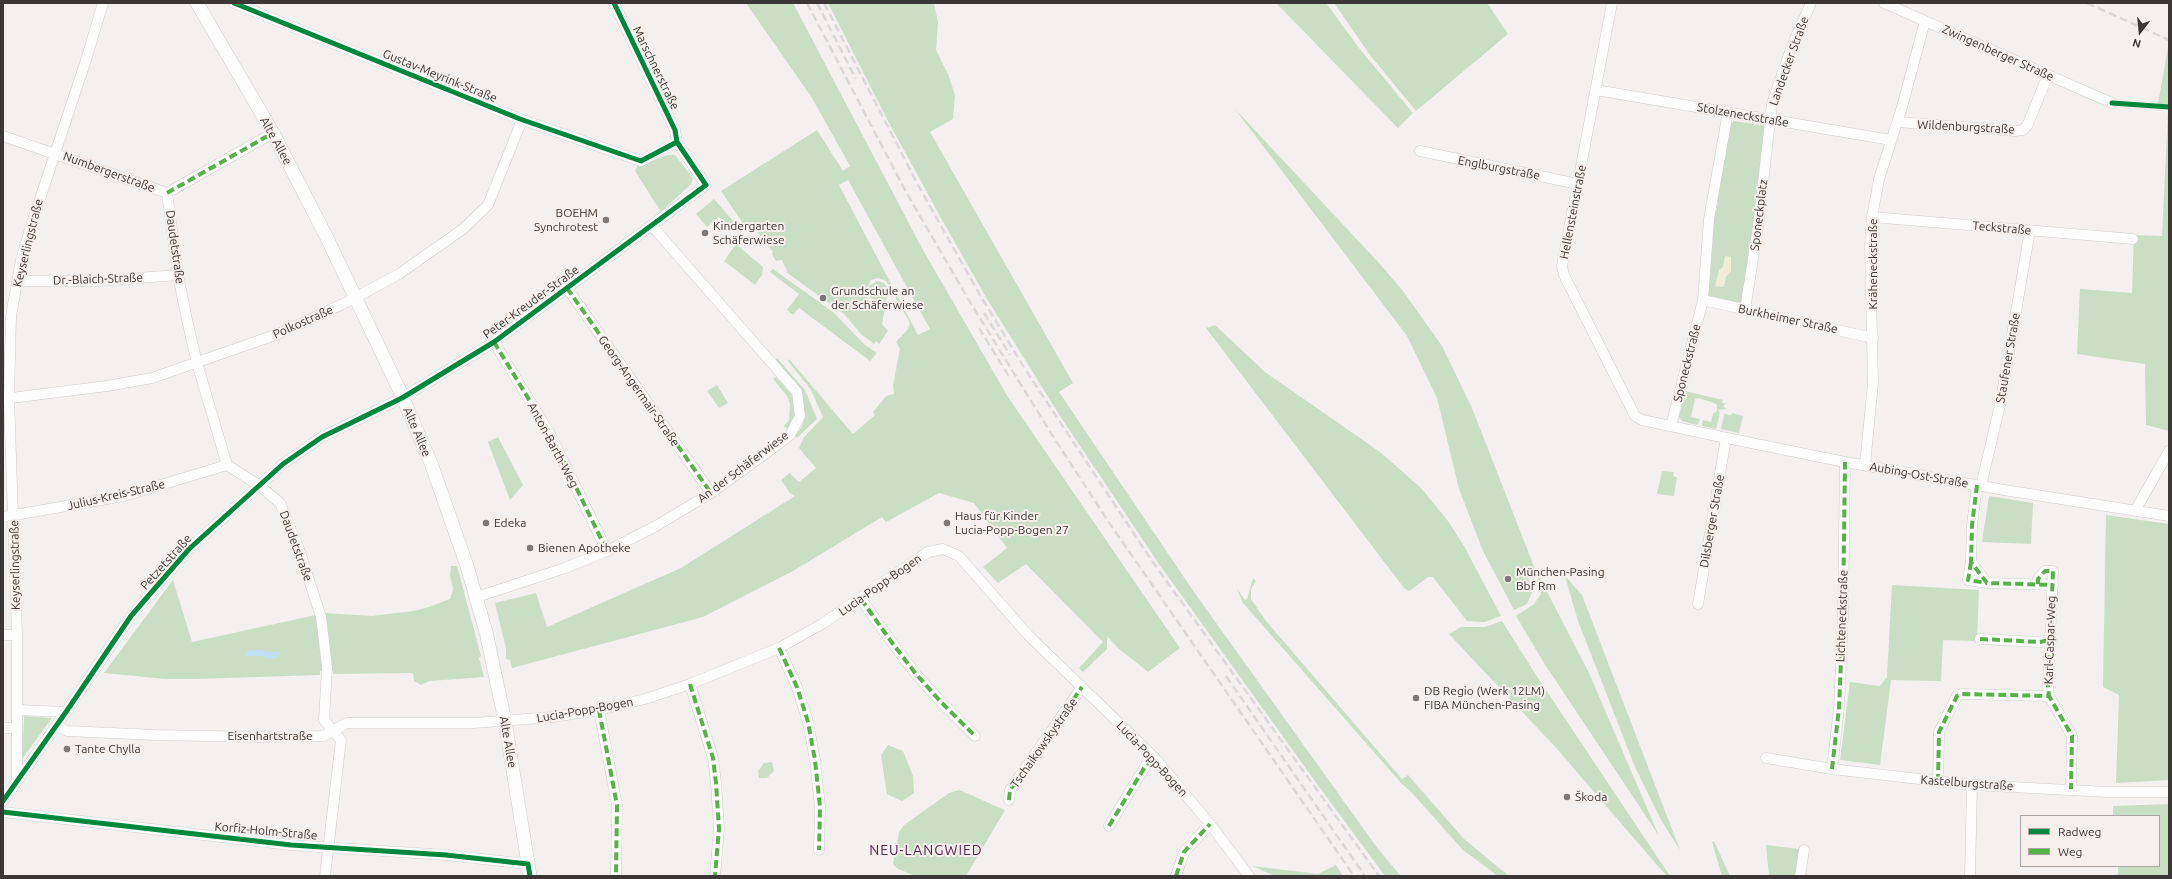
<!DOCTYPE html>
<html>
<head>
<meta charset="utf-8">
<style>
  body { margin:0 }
  #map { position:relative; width:2172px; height:879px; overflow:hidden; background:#f4f0ef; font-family:Ubuntu,sans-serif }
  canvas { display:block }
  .frame { position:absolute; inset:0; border:4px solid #3a3736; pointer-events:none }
  .legend { position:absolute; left:2020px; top:815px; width:140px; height:52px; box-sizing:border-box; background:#f7efec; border:1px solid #aba5a3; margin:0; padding:5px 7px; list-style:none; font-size:12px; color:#3a3736 }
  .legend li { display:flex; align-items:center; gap:8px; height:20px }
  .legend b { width:20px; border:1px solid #aba5a3 }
  .north { position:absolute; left:2120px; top:12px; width:40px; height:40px; -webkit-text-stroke:3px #f7efec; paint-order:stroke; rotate:196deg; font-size:11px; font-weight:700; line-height:16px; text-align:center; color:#3a3736 }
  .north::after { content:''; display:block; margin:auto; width:14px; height:18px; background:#3a3736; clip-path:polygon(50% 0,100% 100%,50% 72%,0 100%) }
</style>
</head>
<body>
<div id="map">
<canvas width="2172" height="879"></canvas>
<div class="frame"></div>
<ul class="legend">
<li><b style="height:5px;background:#00873e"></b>Radweg</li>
<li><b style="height:5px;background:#56b246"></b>Weg</li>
</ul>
<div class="north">N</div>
</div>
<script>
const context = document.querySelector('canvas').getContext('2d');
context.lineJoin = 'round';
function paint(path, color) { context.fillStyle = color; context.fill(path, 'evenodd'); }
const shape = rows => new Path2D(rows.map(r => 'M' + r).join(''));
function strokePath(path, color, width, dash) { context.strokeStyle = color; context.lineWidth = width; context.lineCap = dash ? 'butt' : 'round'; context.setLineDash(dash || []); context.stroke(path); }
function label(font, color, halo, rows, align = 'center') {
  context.font = font + ' Ubuntu,sans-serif'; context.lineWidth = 4; context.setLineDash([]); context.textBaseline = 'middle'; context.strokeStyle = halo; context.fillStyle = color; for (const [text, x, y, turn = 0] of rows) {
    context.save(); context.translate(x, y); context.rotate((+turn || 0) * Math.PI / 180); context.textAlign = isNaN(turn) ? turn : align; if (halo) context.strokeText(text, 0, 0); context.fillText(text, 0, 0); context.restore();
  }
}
paint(shape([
  [746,3,793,3,923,250,1008,397,1180,648,1148,672,1118,648,1107,636,1107,649,1083,672,1079,668,1103,642,1026,564,998,583,983,567,1007,548,974,503,939,493,886,522,882,517,793,571,703,617,512,668,510,660,506,659,506,648,495,603,536,593,547,627,681,568,795,496,790,493,781,480,790,473,799,482,816,468,799,448,804,437,823,417,811,390,788,361,789,359,853,434,875,415,873,412,886,396,894,394,893,386,900,349,896,342,908,329,910,323,886,281,878,278,871,280,865,292,867,298,873,304,885,309,882,324,888,331,879,344,876,341,874,344,861,334,844,314,786,272,787,271,782,260,776,261,772,254,773,252,757,232,756,227,748,231,721,191,817,130,843,171,850,166,812,98],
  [848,180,930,329,918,335,839,185],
  [828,3,934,3,938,23,936,50,948,74,955,95,953,119,930,132,1073,383,1059,392,1194,592,1378,849,1401,876,1385,876,1317,784,1159,564,1062,419,987,299,941,218,888,121],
  [1276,3,1326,3,1359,48,1413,113,1398,128],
  [1334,3,1487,3,1508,34,1416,111,1370,55],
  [2168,47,2169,48,2169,431,2146,425,2145,364,2077,354,2080,289,2132,293,2134,235,2162,236,2168,110,2158,104],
  [1235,109,1379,263,1403,291,1442,346,1472,408,1535,569,1526,573,1533,590,1527,604,1514,610,1483,551,1459,489,1437,398,1407,336],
  [1734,121,1766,126,1742,307,1705,299,1713,212,1716,212,1718,203,1715,202,1730,125],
  [667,155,675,155,693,178,691,184,661,212,635,171,637,166],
  [714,199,735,223,729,230,719,217,707,227,696,214],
  [736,244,763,267,762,275,755,285,724,261],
  [773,269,833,312,865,345,877,353,870,361,799,308,793,315,787,310,799,294,770,272],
  [877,281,884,283,888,288,886,303,873,301,869,296,869,286],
  [1215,325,1265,372,1380,452,1421,488,1448,521,1464,546,1501,616,1485,622,1467,621,1433,577,1428,577,1409,591,1404,588,1206,328],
  [777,358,805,390,817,419,797,438,794,436,802,427,804,419,804,404,801,392,775,361],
  [776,377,791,394,795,404,795,415,788,430,784,426,789,420,790,404,787,396,773,379],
  [717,385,728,403,719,408,707,391],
  [1685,391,1723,400,1722,403,1726,403,1723,406,1726,409,1718,410,1720,413,1716,429,1702,426,1703,420,1711,422,1713,414,1717,411,1717,405,1712,402,1698,398,1695,399,1691,417,1700,419,1697,425,1682,421,1679,417],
  [1732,413,1743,416,1739,433,1721,429,1724,414,1731,415],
  [498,437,523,485,510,500,488,442],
  [1662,471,1674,472,1673,476,1677,477,1674,496,1657,494],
  [1989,496,2033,503,2031,544,1982,542],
  [2106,515,2169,524,2169,780,2116,783,2119,695,2103,687],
  [451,566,457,566,481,656,479,658,484,677,430,681,421,685,414,681,413,673,333,674,333,671,320,671,320,675,193,679,165,679,104,673,173,580,192,642,325,613,372,616,413,611,429,607,450,599,453,589,450,576],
  [1565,576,1582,595,1680,850,1661,820,1635,767,1578,621],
  [1253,578,1256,581,1251,589,1251,599,1266,621,1402,779,1408,775,1464,839,1509,876,1498,876,1463,850,1412,793,1402,784,1243,603,1237,589,1245,600,1247,599],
  [1540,578,1589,673,1659,836,1544,663,1516,616,1534,604,1541,594,1537,580],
  [1892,585,1979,590,1977,641,1943,640,1941,681,1891,680,1880,765,1840,760,1850,682,1880,686,1887,677],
  [1502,621,1536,675,1670,876,1667,876,1656,864,1559,751,1449,634,1461,627,1485,627],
  [24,716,52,718,22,759],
  [888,745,903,751,913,776,914,793,902,801,887,794,881,755],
  [772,762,774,771,767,778,759,778,758,771,764,763],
  [959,790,1005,810,966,876,916,876,898,869,893,864,899,832,904,825,949,793],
  [2169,804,2169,876,2118,876,2118,866,2159,866,2159,816,2113,816,2113,806],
  [1714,841,1729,874,1730,876,1722,876,1712,842],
  [1766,845,1800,849,1796,876,1769,876],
  [1336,865,1343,876,1275,876,1252,866,1318,874]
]), '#cadec5');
paint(shape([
  [1725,256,1731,257,1731,271,1726,277,1724,287,1715,286,1719,270,1723,267]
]), '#f2ebd6');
paint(shape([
  [258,650,273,652,281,652,276,658,270,659,262,656,245,656,247,651]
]), '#c0dff4');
const minor = shape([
  [234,3,520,119,641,161,677,142],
  [1612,3,1562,266,1564,275,1635,416,1642,420,1717,436,1845,462,2004,490,2169,516],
  [1884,3,2112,103],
  [1596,90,1891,140],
  [1898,122,2015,131,2023,130,2027,126,2048,75],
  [3,136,167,193,273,133],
  [1420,151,1578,184],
  [167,193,178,275,187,320,197,363,227,465,260,486,280,503,299,549,321,617,327,667,324,720,341,740,325,876],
  [1872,217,2133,239],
  [18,281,97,281,178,275],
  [567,288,711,493],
  [1703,300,1873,338],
  [1745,310,1758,227,1772,104,1791,48,1811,3],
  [494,342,550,434,607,551],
  [3,399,107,386,152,378,278,334,347,302,399,274,463,229,488,205,522,120],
  [1671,426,1703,300,1709,219,1728,112],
  [1865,465,1873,383,1870,246,1872,217,1879,179,1902,107,1925,21],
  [1977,485,1972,525,1971,562,1987,583,2053,585],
  [1981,486,2000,405,2030,230],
  [2135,511,2169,451],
  [3,517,124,496,227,465],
  [1971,562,1968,580,1987,583],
  [2038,584,2038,579,2045,571,2053,571,2048,686,2049,696],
  [477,597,565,568,607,551,656,526,711,493,762,456,790,435,800,416,797,392,652,226],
  [861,599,893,644,916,674,941,702,975,736],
  [1698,604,1726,438],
  [3,635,17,635],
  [1980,639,2040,642,2050,640],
  [779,648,797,687,808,722,815,760,820,807,819,850],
  [690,684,713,758,716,783,719,829,715,876],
  [18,710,66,712],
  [599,710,617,805,616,876],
  [57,726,67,731,156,735,259,737,323,736,347,723,474,723,553,717,599,710,645,699,690,684,779,648,822,624,928,552,943,549,959,556,1028,635,1154,757,1210,824,1249,876],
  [3,728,17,728],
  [1766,758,1832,769,1972,785,2108,792,2169,792],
  [1832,769,1839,708,1843,615,1845,462],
  [17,781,17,635,9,398,11,316,21,260,30,229,86,60,103,3],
  [1938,782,1939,732,1957,696,1961,694,2049,696,2072,736,2071,789],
  [1009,800,1010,790,1082,687],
  [3,801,66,712,131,616,189,549,283,464,322,437,402,398,494,342,706,185,677,142,675,130,614,3],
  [3,812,291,845,446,855,528,864],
  [1109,826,1146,765,1154,757],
  [1176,876,1184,852,1210,824],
  [1800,876,1804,850],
  [1970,876,1972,785]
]);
const tertiary = shape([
  [197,3,273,133,327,238,398,387,431,463,467,566,486,632,505,721,530,876]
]);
strokePath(minor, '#d0cdcc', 11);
strokePath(tertiary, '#d0cdcc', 14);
strokePath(minor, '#fdfdfd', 10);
strokePath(tertiary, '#fdfdfd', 13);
strokePath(shape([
  [807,3,906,192,970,302,1054,438,1110,524,1354,876],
  [817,3,856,79],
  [824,3,918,185,980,295,1025,369,1152,561,1379,876],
  [2087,3,2169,40],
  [984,313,1010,355],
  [979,328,1010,378],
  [1226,676,1365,876]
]), '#dad9d9', 2.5, [8, 4]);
strokePath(shape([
  [167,193,273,133],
  [567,288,711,493],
  [494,342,550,434,607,551],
  [1977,485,1972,525,1971,562,1987,583,2053,585],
  [1971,562,1968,580,1987,583],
  [2038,584,2038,579,2045,571,2053,571,2048,686,2049,696],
  [861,599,893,644,916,674,941,702,975,736],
  [1980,639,2040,642,2050,640],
  [779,648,797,687,808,722,815,760,820,807,819,850],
  [690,684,713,758,716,783,719,829,715,876],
  [599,710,617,805,616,876],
  [1832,769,1839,708,1843,615,1845,462],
  [1938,782,1939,732,1957,696,1961,694,2049,696,2072,736,2071,789],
  [1009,800,1010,790,1082,687],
  [1109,826,1146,765,1154,757],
  [1176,876,1184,852,1210,824]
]), '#56b246', 4, [8, 4]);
strokePath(shape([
  [234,3,520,119,641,161,677,142],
  [2112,103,2169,107],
  [3,801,66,712,131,616,189,549,283,464,322,437,402,398,494,342,706,185,677,142,675,130,614,3],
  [3,812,291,845,446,855,528,864,530,876]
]), '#00873e', 5);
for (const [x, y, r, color] of [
  [606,220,4,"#7b7877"],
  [705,233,4,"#7b7877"],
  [823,298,4,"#7b7877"],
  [486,523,4,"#7b7877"],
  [947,523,4,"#7b7877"],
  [530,548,4,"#7b7877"],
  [1508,579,4,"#7b7877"],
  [1416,698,4,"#7b7877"],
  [67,749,4,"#7b7877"],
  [1567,797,4,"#7b7877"]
]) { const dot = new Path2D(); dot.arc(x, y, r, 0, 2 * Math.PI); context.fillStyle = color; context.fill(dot); strokePath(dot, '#f7efec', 1.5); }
label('12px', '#3a3736', '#f7efec', [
  ["Zwingenberger Straße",1998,53,24],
  ["Landecker Straße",1789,61,-70],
  ["Marschnerstraße",656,68,64],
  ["Gustav-Meyrink-Straße",440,76,22],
  ["Stolzeneckstraße",1743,115,10],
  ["Wildenburgstraße",1966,127,3],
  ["Alte Allee",276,141,61],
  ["Englburgstraße",1499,168,11],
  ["Numbergerstraße",109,172,20],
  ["Hellensteinstraße",1573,212,-79],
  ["Sponeckplatz",1759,215,-83],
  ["Teckstraße",2002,228,5],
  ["Keyserlingstraße",28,243,-76],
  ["Daudetstraße",175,247,82],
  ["Kräheneckstraße",1873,264,-90],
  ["Dr.-Blaich-Straße",98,279,-2],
  ["Peter-Kreuder-Straße",531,302,-36],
  ["Burkheimer Straße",1788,319,12],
  ["Polkostraße",303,322,-24],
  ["Staufener Straße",2008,358,-80],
  ["Sponeckstraße",1687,363,-76],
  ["Georg-Angermair-Straße",639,391,55],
  ["Alte Allee",417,432,67],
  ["Anton-Barth-Weg",553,445,62],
  ["An der Schäferwiese",743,467,-37],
  ["Aubing-Ost-Straße",1919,475,10],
  ["Julius-Kreis-Straße",116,495,-13],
  ["Dilsberger Straße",1712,521,-80],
  ["Daudetstraße",296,546,70],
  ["Petzetstraße",166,562,-48],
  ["Keyserlingstraße",15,565,-91],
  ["Lucia-Popp-Bogen",880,585,-35],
  ["Lichteneckstraße",1842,616,-88],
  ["Karl-Caspar-Weg",2050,640,-88],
  ["Lucia-Popp-Bogen",585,710,-10],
  ["Eisenhartstraße",270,736],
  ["Alte Allee",508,742,80],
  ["Tschaikowskystraße",1044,743,-55],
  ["Lucia-Popp-Bogen",1152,759,47],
  ["Kastelburgstraße",1967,783,4],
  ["Korfiz-Holm-Straße",266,831,5]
]);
label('12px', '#3a3736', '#f7efec', [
  ["BOEHM",598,213,"right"],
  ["Synchrotest",598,227,"right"],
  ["Kindergarten",713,226],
  ["Schäferwiese",713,240],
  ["Grundschule an",831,291],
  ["der Schäferwiese",831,305],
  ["Haus für Kinder",955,516],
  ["Lucia-Popp-Bogen 27",955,530],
  ["Edeka",494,523],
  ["Bienen Apotheke",538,548],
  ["München-Pasing",1516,572],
  ["Bbf Rm",1516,586],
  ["DB Regio (Werk 12LM)",1424,691],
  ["FIBA München-Pasing",1424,705],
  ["Tante Chylla",75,749],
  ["Škoda",1575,797]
], 'left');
context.letterSpacing = '1px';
label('14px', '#542252', '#f7efec', [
  ["NEU-LANGWIED",926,850]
]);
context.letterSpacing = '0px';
</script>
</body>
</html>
